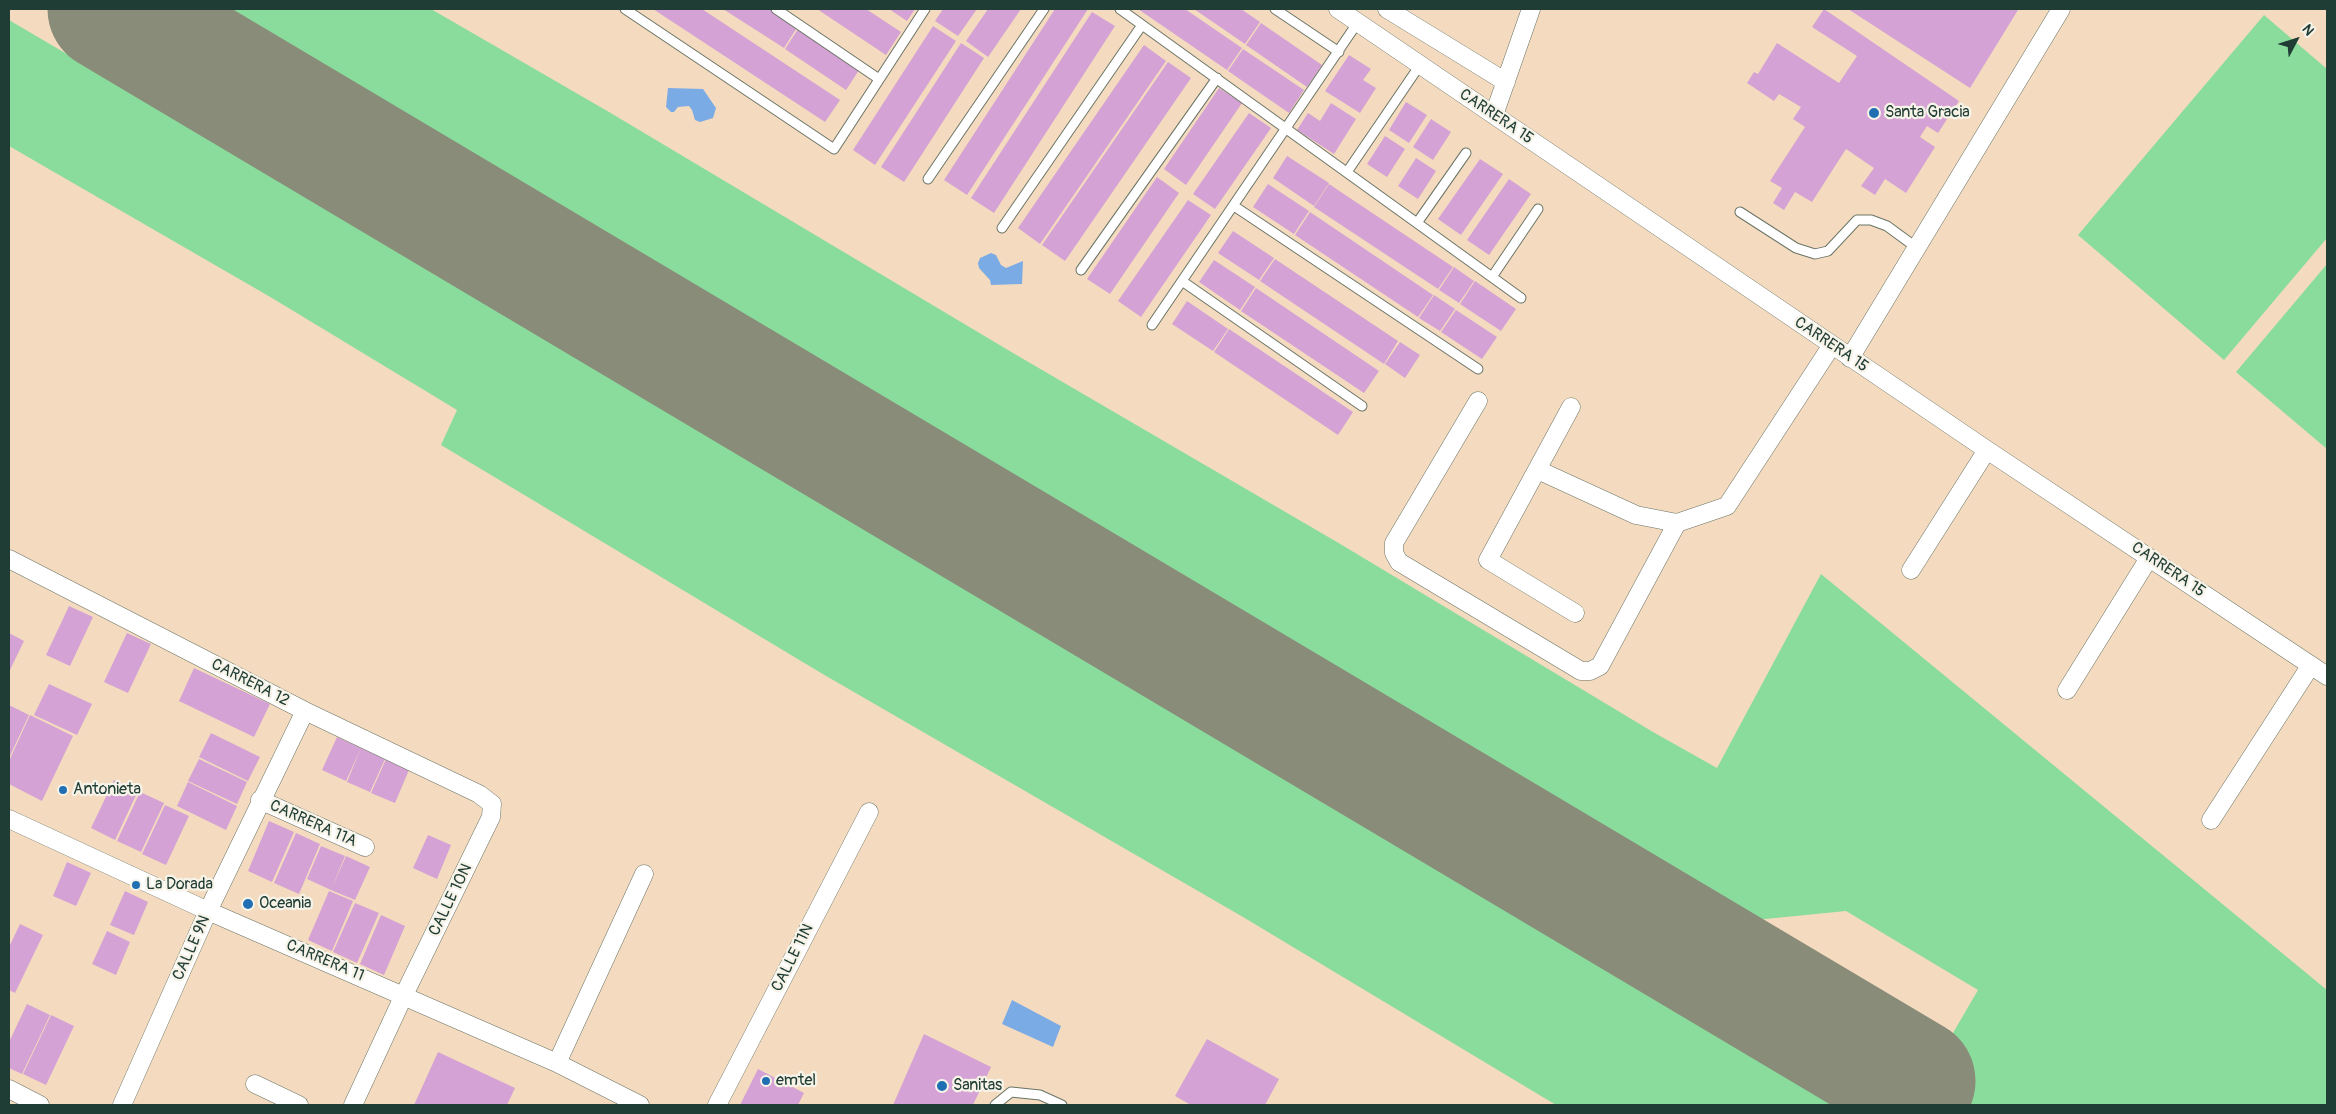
<!DOCTYPE html>
<html>
<head>
<meta charset="utf-8">
<style>
  body { margin:0 }
  #map { position:relative; width:2336px; height:1114px; overflow:hidden; background:#f4dbbf; font-family:Pangolin,sans-serif }
  canvas { display:block }
  .frame { position:absolute; inset:0; border:10px solid #1f3d34; pointer-events:none }
  .north { position:absolute; left:2271px; top:15px; width:50px; height:50px; -webkit-text-stroke:4px #f7f3e8; paint-order:stroke; rotate:50deg; font-size:14px; font-weight:700; line-height:20px; text-align:center; color:#1f3d34 }
  .north::after { content:''; display:block; margin:auto; width:18px; height:22px; background:#1f3d34; clip-path:polygon(50% 0,100% 100%,50% 72%,0 100%) }
</style>
</head>
<body>
<div id="map">
<canvas width="2336" height="1114"></canvas>
<div class="frame"></div>
<div class="north">N</div>
</div>
<script>
const context = document.querySelector('canvas').getContext('2d');
context.lineJoin = 'round';
function paint(path, color) { context.fillStyle = color; context.fill(path, 'evenodd'); }
const shape = rows => new Path2D(rows.map(r => 'M' + r).join(''));
function strokePath(path, color, width, dash) { context.strokeStyle = color; context.lineWidth = width; context.lineCap = dash ? 'butt' : 'round'; context.setLineDash(dash || []); context.stroke(path); }
function label(font, color, halo, rows, align = 'center') {
  context.font = font + ' Pangolin,sans-serif'; context.lineWidth = 4.5; context.setLineDash([]); context.textBaseline = 'middle'; context.strokeStyle = halo; context.fillStyle = color; for (const [text, x, y, turn = 0] of rows) {
    context.save(); context.translate(x, y); context.rotate((+turn || 0) * Math.PI / 180); context.textAlign = isNaN(turn) ? turn : align; if (halo) context.strokeText(text, 0, 0); context.fillText(text, 0, 0); context.restore();
  }
}
paint(shape([
  [196,9,431,9,609,112,1013,353,1342,545,1653,732,1717,768,1821,574,2327,990,2327,1105,1911,1105,1978,990,1846,911,1735,922],
  [2264,15,2327,69,2327,238,2224,360,2078,235],
  [9,20,1855,1105,1556,1105,1243,917,821,673,441,445,457,410,272,298,9,146],
  [2327,264,2327,449,2236,372]
]), '#8adc9c');
paint(shape([
  [668,88,703,89,716,108,713,118,700,122,695,120,692,110,689,106,678,107,674,112,671,112,666,107],
  [991,253,996,255,1001,265,1006,268,1023,261,1022,284,991,285,990,280,979,268,978,263,980,258],
  [1012,1000,1061,1026,1053,1047,1002,1024]
]), '#7babe5');
strokePath(shape([
  [110,9,1913,1081]
]), '#8a8c7a', 125);
paint(shape([
  [653,9,702,9,840,100,825,122],
  [723,9,773,9,798,26,784,48],
  [817,9,866,9,901,32,886,55],
  [889,9,915,9,907,21],
  [943,9,977,9,958,36,935,21],
  [988,9,1021,9,988,57,966,41],
  [1055,9,1088,9,967,195,944,180],
  [1138,9,1185,9,1242,48,1227,70],
  [1194,9,1241,9,1260,22,1245,44],
  [1824,9,1959,101,1938,133,1927,126,1920,137,1935,147,1906,193,1885,179,1875,195,1861,186,1874,168,1846,149,1812,202,1795,192,1784,210,1773,203,1782,188,1770,181,1805,127,1793,119,1801,107,1779,94,1774,101,1747,83,1754,72,1758,74,1777,43,1839,83,1857,56,1812,27],
  [1848,9,2016,9,2018,10,1970,88],
  [1092,12,1115,26,994,213,971,198],
  [1261,23,1322,65,1307,87,1246,45],
  [800,26,861,67,846,90,785,49],
  [933,26,956,41,875,165,853,150],
  [961,43,984,58,904,182,881,167],
  [1144,45,1166,61,1040,244,1018,228],
  [1243,49,1304,90,1289,113,1228,71],
  [1349,55,1371,69,1363,80,1376,88,1360,113,1325,91],
  [1168,62,1191,78,1065,261,1042,245],
  [1219,88,1242,103,1186,185,1164,169],
  [1406,102,1427,115,1409,143,1389,130],
  [1331,103,1356,119,1334,154,1297,130,1308,113,1320,121],
  [1249,113,1271,128,1215,209,1193,194],
  [1431,119,1451,132,1433,160,1413,147],
  [1385,136,1405,149,1387,177,1367,164],
  [1287,156,1329,183,1314,206,1273,178],
  [1416,158,1436,171,1418,199,1398,186],
  [1480,159,1503,174,1461,235,1438,219],
  [1157,177,1179,193,1110,294,1087,279],
  [1509,179,1531,194,1489,255,1467,240],
  [1268,184,1309,211,1294,234,1253,207],
  [1329,184,1453,267,1438,289,1314,207],
  [1188,200,1211,215,1141,317,1118,301],
  [1310,212,1433,295,1418,317,1295,235],
  [1233,231,1274,258,1259,280,1218,253],
  [1275,259,1398,341,1384,364,1260,281],
  [1214,260,1255,287,1240,310,1199,282],
  [1454,267,1474,281,1459,303,1439,290],
  [1475,281,1516,309,1501,331,1460,304],
  [1256,288,1379,371,1364,393,1241,311],
  [1434,295,1455,309,1440,331,1419,318],
  [1187,301,1228,329,1213,351,1172,324],
  [1456,310,1497,337,1482,359,1441,332],
  [1229,329,1353,412,1338,435,1214,352],
  [1400,342,1420,355,1405,378,1385,364],
  [69,606,93,617,70,666,46,655],
  [9,633,24,641,10,670,9,669],
  [127,633,151,644,128,693,104,682],
  [194,668,270,704,254,737,179,701],
  [49,684,92,704,77,735,34,715],
  [9,705,29,715,9,758],
  [30,715,73,736,42,801,9,784,9,761],
  [211,733,260,757,248,781,199,757],
  [337,737,361,748,346,781,322,770],
  [361,748,385,759,370,792,347,782],
  [199,759,247,782,237,804,188,781],
  [386,759,409,770,395,803,371,793],
  [114,780,138,791,115,840,91,828],
  [188,782,237,806,226,830,177,806],
  [140,792,164,803,141,852,117,841],
  [165,805,189,816,166,865,142,854],
  [269,821,294,832,272,882,248,871],
  [296,833,320,844,299,894,274,883],
  [428,835,451,845,437,879,413,868],
  [321,846,345,856,331,890,307,879],
  [346,856,370,867,355,900,331,890],
  [67,862,91,873,76,906,53,896],
  [125,891,148,902,134,935,110,925],
  [329,891,353,901,332,951,308,940],
  [355,903,379,913,357,963,333,952],
  [381,915,405,926,384,975,360,964],
  [20,924,43,935,15,993,9,990,9,947],
  [107,931,130,942,116,975,92,964],
  [27,1004,50,1015,22,1074,9,1068,9,1042],
  [51,1015,74,1026,46,1085,23,1074],
  [924,1034,991,1067,973,1105,893,1105],
  [1207,1039,1279,1079,1265,1105,1191,1105,1175,1096],
  [438,1052,515,1088,507,1105,414,1105],
  [758,1069,804,1093,798,1105,740,1105]
]), '#d4a2d4');
const service = shape([
  [625,9,834,149,925,9],
  [776,9,879,79],
  [1120,9,1521,298],
  [1275,9,1339,52],
  [1347,172,1420,65],
  [928,179,1044,9],
  [1234,206,1478,369],
  [1740,212,1796,248,1815,254,1828,251,1857,220,1871,220,1887,226,1917,248],
  [1417,223,1466,153],
  [1002,228,1142,25],
  [1081,270,1217,78],
  [1492,277,1538,209],
  [1182,281,1362,406],
  [1152,325,1358,22],
  [995,1105,1011,1092,1040,1095,1062,1105]
]);
const minor = shape([
  [1338,9,1987,450,2327,676],
  [1387,9,1506,82],
  [1494,115,1531,9],
  [1850,358,2061,9],
  [1478,401,1394,543,1394,553,1399,562,1581,671,1590,671,1600,666,1677,523],
  [1571,407,1488,560,1575,613],
  [1538,470,1636,515,1677,523,1727,506,1832,345],
  [9,559,305,711,479,794,492,804,491,817,404,995,353,1105],
  [1911,570,1987,450],
  [2067,690,2149,558],
  [260,800,365,847],
  [9,819,208,911,557,1063,640,1105],
  [2211,820,2311,665],
  [557,1063,644,874],
  [255,1084,299,1105],
  [9,1089,40,1105],
  [122,1105,208,911,305,711],
  [717,1105,869,812]
]);
strokePath(service, '#6a7465', 11);
strokePath(minor, '#6a7465', 19);
strokePath(service, '#fff', 9);
strokePath(minor, '#fff', 18);
for (const [x, y, r, color] of [
  [1874,113,6,"#1f6fb2"],
  [63,790,5,"#1f6fb2"],
  [136,885,5,"#1f6fb2"],
  [248,904,6,"#1f6fb2"],
  [766,1081,5,"#1f6fb2"],
  [942,1086,6,"#1f6fb2"]
]) { const dot = new Path2D(); dot.arc(x, y, r, 0, 2 * Math.PI); context.fillStyle = color; context.fill(dot); strokePath(dot, '#f7f3e8', 2); }
label('16px', '#1f3d34', '#f7f3e8', [
  ["Santa Gracia",1885,113],
  ["Antonieta",73,790],
  ["La Dorada",146,885],
  ["Oceania",259,904],
  ["emtel",776,1081],
  ["Sanitas",953,1086]
], 'left');
label('16px', '#1f3d34', '#f7f3e8', [
  ["CARRERA 15",1496,117,34],
  ["CARRERA 15",1831,345,34],
  ["CARRERA 15",2168,570,34],
  ["CARRERA 12",250,683,27],
  ["CARRERA 11A",313,824,24],
  ["CALLE 10N",451,900,-64],
  ["CALLE 9N",192,948,-66],
  ["CALLE 11N",793,958,-63],
  ["CARRERA 11",325,961,23]
]);
</script>
</body>
</html>
